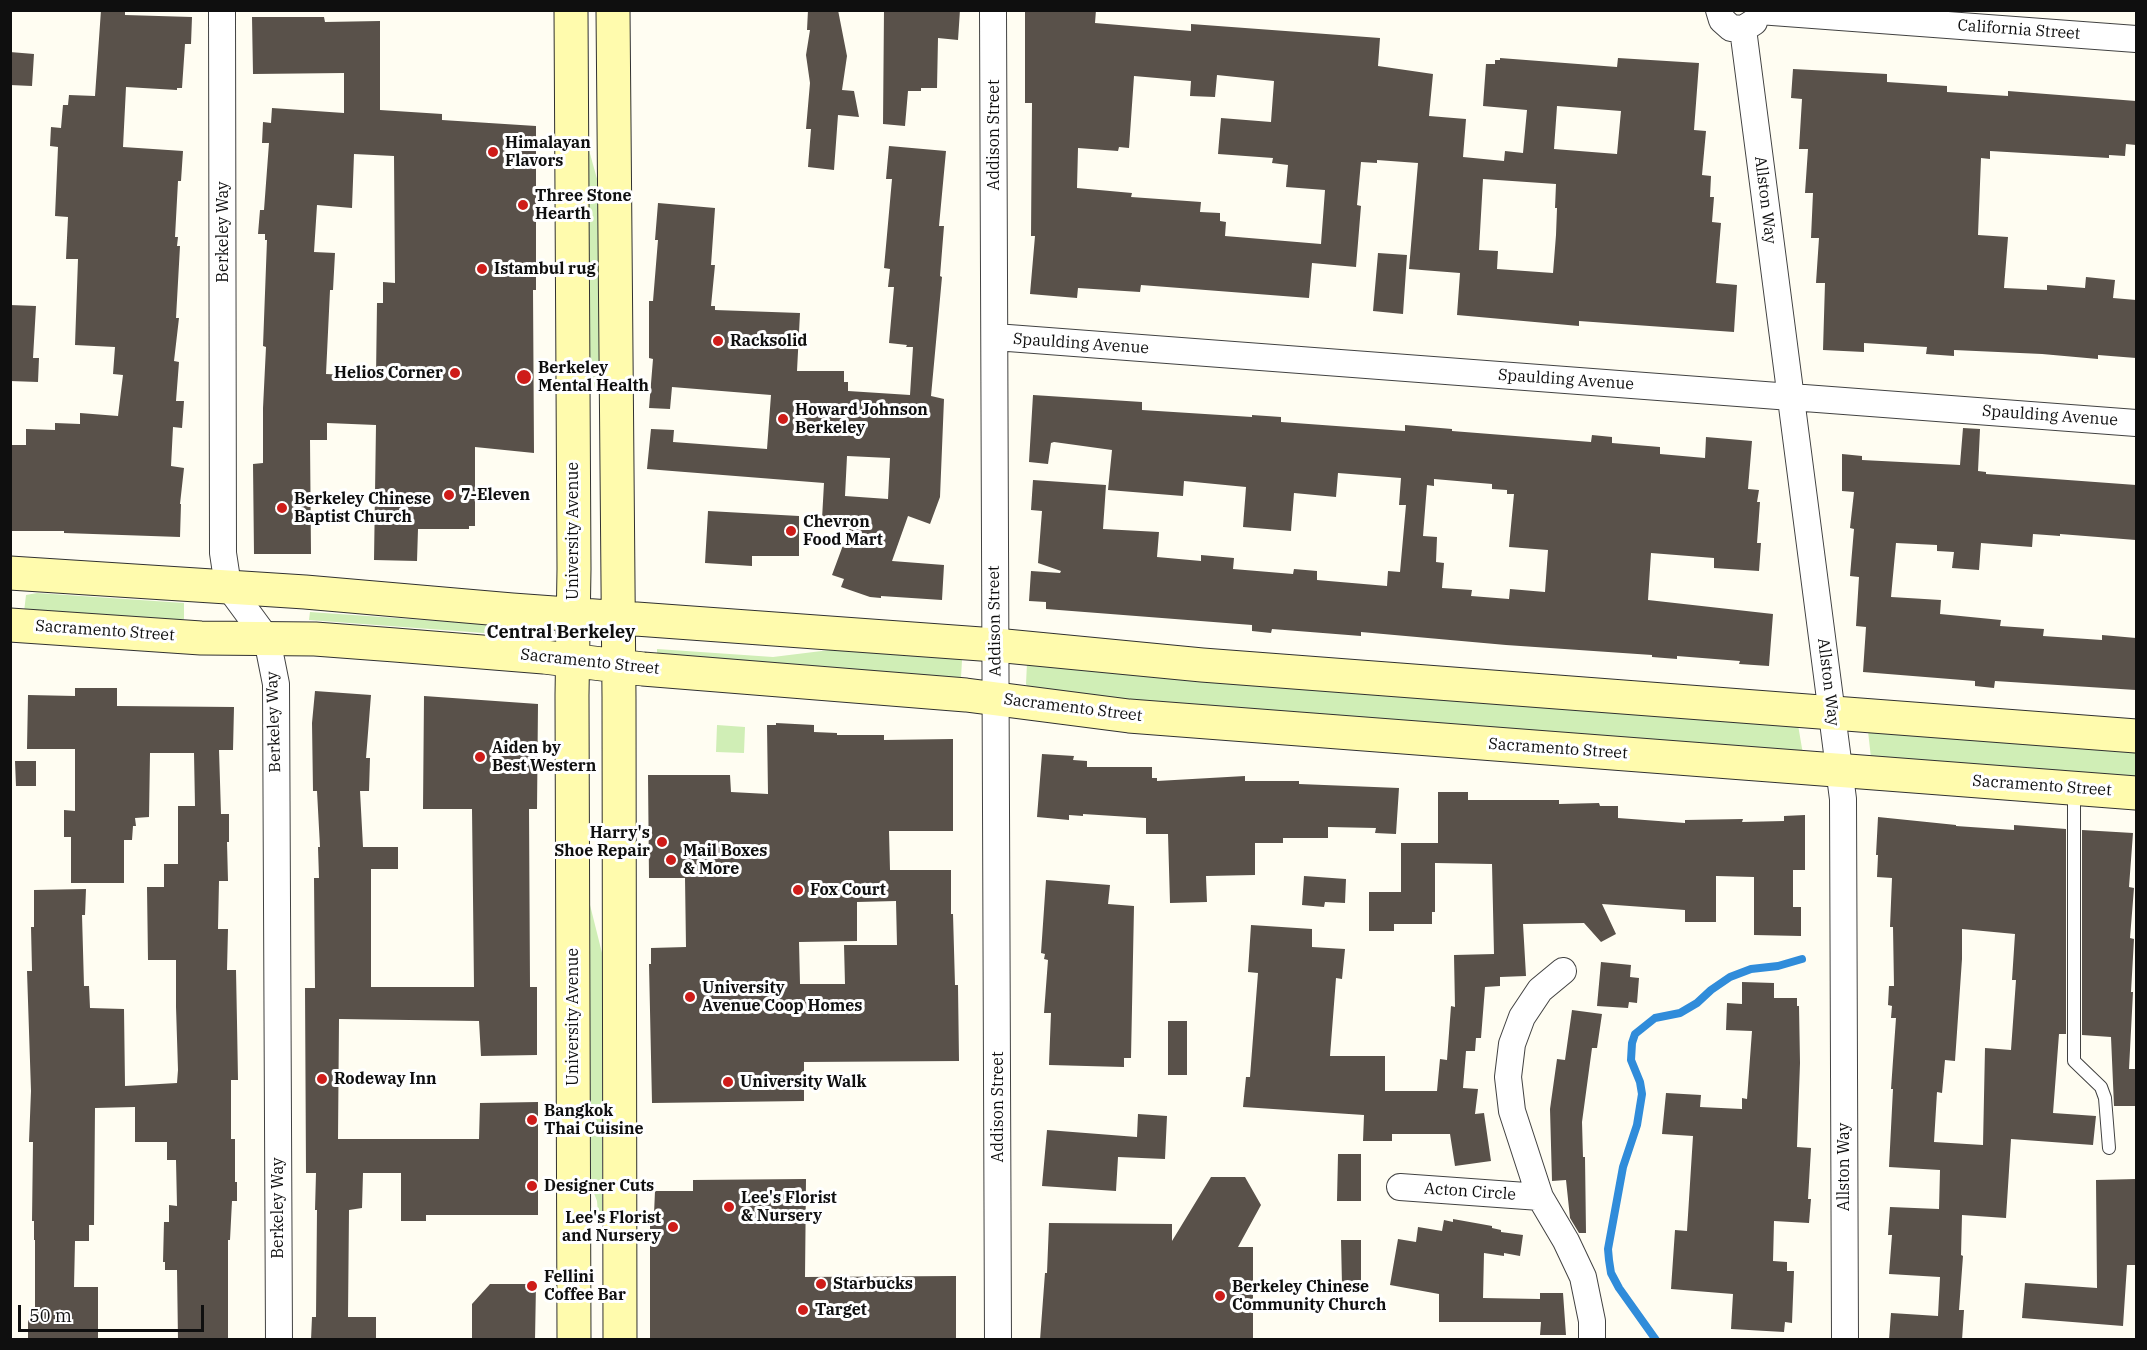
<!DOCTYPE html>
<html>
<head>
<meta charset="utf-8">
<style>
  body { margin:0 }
  #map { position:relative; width:2147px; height:1350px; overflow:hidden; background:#fffdf2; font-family:"IBM Plex Serif",serif }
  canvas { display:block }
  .frame { position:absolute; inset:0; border:12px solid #0f0f0f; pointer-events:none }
  .scale { position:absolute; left:18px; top:1305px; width:186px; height:27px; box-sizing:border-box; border:3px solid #0f0f0f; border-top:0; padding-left:8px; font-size:18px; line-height:21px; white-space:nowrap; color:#0f0f0f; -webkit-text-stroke:4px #fff; paint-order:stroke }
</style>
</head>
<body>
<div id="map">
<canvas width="2147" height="1350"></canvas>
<div class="frame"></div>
<div class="scale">50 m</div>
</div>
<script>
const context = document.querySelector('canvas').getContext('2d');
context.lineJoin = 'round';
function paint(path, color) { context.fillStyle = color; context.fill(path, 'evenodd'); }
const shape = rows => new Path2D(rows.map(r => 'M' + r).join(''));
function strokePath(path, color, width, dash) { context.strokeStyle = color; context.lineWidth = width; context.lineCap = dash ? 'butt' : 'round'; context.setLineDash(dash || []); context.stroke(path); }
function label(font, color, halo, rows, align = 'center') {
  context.font = font + ' "IBM Plex Serif",serif'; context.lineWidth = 6; context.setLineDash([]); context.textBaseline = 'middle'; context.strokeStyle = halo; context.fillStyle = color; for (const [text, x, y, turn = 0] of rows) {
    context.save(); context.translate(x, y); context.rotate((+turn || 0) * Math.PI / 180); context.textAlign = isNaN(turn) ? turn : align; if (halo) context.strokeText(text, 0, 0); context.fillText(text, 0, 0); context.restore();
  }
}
paint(shape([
  [587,143,599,186,601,389,595,389,592,373,586,357],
  [37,593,184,603,184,619,175,621,24,612,26,595],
  [310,612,524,627,524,636,309,620],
  [846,648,960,658,962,660,961,678,957,680,657,659,657,649,773,657],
  [1027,663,1798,725,1803,754,1057,694,1027,686,1026,684],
  [717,725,745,727,744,753,716,752],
  [1868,731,2136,750,2136,783,1871,758],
  [585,905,590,905,602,953,602,1213,598,1213,597,1201,588,1178]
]), '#d0eeb6');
strokePath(shape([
  [1656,1340,1619,1288,1611,1273,1609,1260,1608,1249,1623,1167,1637,1125,1642,1094,1640,1082,1631,1060,1632,1043,1635,1034,1655,1018,1680,1013,1697,1003,1711,990,1730,977,1751,969,1778,966,1802,959]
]), '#308cda', 8);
paint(shape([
  [101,10,125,10,125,15,192,17,191,44,185,44,182,88,177,88,177,90,126,87,123,147,183,151,181,181,178,181,175,237,178,237,177,246,180,246,176,318,179,318,174,361,179,362,176,401,184,401,182,428,173,427,171,466,184,468,180,504,181,504,180,537,64,533,64,531,10,531,10,445,26,445,26,429,55,430,55,423,80,424,80,413,118,416,123,375,113,374,115,347,75,345,78,259,66,259,68,217,55,216,58,147,50,146,51,127,61,128,63,105,68,105,69,95,95,96],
  [808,10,838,10,847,56,842,90,854,91,859,117,838,115,834,170,808,167,811,129,806,129,810,83,806,55,810,30,807,30],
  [884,10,960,10,958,40,938,38,937,88,921,88,921,91,908,91,905,126,883,124],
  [1025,10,1096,10,1095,23,1191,31,1191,24,1380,38,1378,66,1433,74,1429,116,1466,119,1463,157,1504,161,1505,151,1523,153,1527,110,1483,106,1486,64,1495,64,1495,60,1500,60,1500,58,1617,67,1618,58,1699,63,1694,130,1706,131,1702,175,1711,176,1710,197,1714,197,1712,222,1721,223,1716,283,1737,285,1734,332,1579,321,1579,326,1457,315,1460,273,1409,269,1418,163,1377,160,1377,163,1361,162,1357,205,1361,206,1356,267,1312,263,1309,298,1141,285,1140,292,1078,288,1077,298,1030,294,1035,236,1031,236,1032,103,1025,103],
  [1217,75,1274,81,1271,122,1221,118,1218,154,1273,158,1272,163,1288,165,1286,187,1325,190,1321,244,1225,236,1226,222,1220,221,1220,213,1200,212,1201,202,1131,197,1132,193,1077,188,1078,148,1118,151,1119,147,1129,148,1134,76,1191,81,1190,96,1215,97],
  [1557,106,1621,111,1617,154,1554,149],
  [1483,179,1556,184,1555,208,1557,208,1556,235,1553,273,1497,269,1498,251,1479,250],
  [252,17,324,17,325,22,380,21,380,110,442,114,442,120,536,126,536,290,533,290,534,453,475,447,475,526,469,526,469,529,418,529,417,561,374,560,376,425,327,423,327,440,310,440,311,554,254,554,253,464,263,463,263,408,266,347,263,346,267,240,265,240,265,234,258,234,260,210,264,210,269,143,262,143,263,122,271,123,272,108,344,113,344,73,253,74],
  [354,154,394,156,395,283,383,282,383,303,377,303,376,376,326,374,330,290,333,290,335,253,314,252,317,205,352,208],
  [10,52,34,54,32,86,10,85],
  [1793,69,1887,74,1887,82,1947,86,1947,92,2008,96,2008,91,2136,101,2136,145,2126,144,2125,156,2109,155,2109,158,1990,151,1990,159,1981,158,1978,235,2008,237,2004,288,2047,290,2047,285,2085,288,2086,277,2115,280,2113,298,2136,300,2136,358,2098,355,2098,359,2042,354,1954,350,1954,356,1926,354,1927,347,1864,343,1864,352,1823,350,1825,283,1816,283,1819,238,1811,238,1813,193,1805,193,1808,149,1799,149,1802,99,1791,98],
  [889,146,946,151,939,226,944,226,940,276,942,277,931,396,944,399,940,497,930,524,908,516,892,561,944,565,942,600,881,596,881,598,870,597,841,587,844,579,832,575,849,529,822,519,824,483,647,469,651,429,674,430,673,442,767,449,771,395,672,387,670,409,649,408,653,359,649,358,649,301,653,301,658,240,655,240,658,203,715,208,711,265,715,265,711,306,715,306,715,310,800,313,797,371,844,371,844,382,848,382,848,391,910,395,913,347,906,347,907,345,889,343,894,287,888,287,890,269,884,268,892,179,886,179],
  [847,456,890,458,888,499,845,496],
  [1378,253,1407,255,1403,314,1373,311],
  [10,305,36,306,33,358,39,358,38,382,10,381],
  [1033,395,1142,402,1142,410,1252,417,1252,415,1281,417,1281,422,1405,431,1405,425,1452,429,1452,431,1591,442,1592,435,1612,437,1612,443,1660,447,1660,454,1705,458,1706,437,1752,441,1748,489,1759,490,1757,502,1760,502,1757,543,1761,543,1759,571,1714,568,1714,558,1651,553,1648,600,1773,614,1769,666,1739,664,1740,661,1677,656,1677,659,1652,657,1652,655,1506,645,1361,632,1361,636,1272,629,1271,633,1252,631,1252,625,1046,609,1046,602,1029,601,1031,571,1060,573,1061,571,1038,563,1042,511,1031,510,1033,480,1106,485,1103,529,1159,532,1157,557,1201,561,1201,555,1234,558,1233,569,1293,574,1294,569,1317,571,1317,580,1387,586,1388,571,1400,572,1406,505,1399,505,1401,478,1338,473,1336,497,1294,493,1291,531,1243,527,1246,487,1184,481,1183,496,1108,490,1112,450,1054,442,1051,443,1048,464,1029,462],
  [1434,479,1492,484,1492,489,1507,490,1507,494,1514,494,1509,547,1548,550,1545,592,1510,589,1509,599,1471,596,1472,590,1442,588,1444,563,1436,562,1437,537,1423,536,1427,485,1434,486],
  [1963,428,1980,429,1978,471,1986,472,1986,474,2136,485,2136,540,2060,534,2060,536,2033,534,2032,547,1981,543,1979,570,1952,568,1954,552,1937,551,1937,545,1896,543,1891,597,1941,600,1940,614,2001,620,2000,626,2044,629,2043,636,2102,640,2102,635,2136,638,2136,690,1995,681,1994,688,1975,686,1975,681,1863,672,1866,627,1856,626,1859,577,1850,576,1854,529,1850,528,1854,492,1842,491,1842,454,1862,456,1862,460,1960,465],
  [708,511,799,516,799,556,752,556,752,566,705,563],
  [75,688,117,688,117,706,234,707,233,750,219,750,221,814,229,814,229,842,227,842,228,881,219,881,218,929,228,929,227,970,236,970,237,1022,238,1080,231,1080,231,1139,235,1139,235,1182,237,1182,237,1201,232,1201,230,1240,228,1240,228,1340,178,1340,177,1270,165,1270,165,1262,163,1262,164,1222,169,1222,169,1205,177,1206,176,1160,167,1160,167,1142,135,1142,135,1107,95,1108,94,1225,89,1225,89,1241,75,1241,74,1287,98,1287,98,1340,28,1340,28,1320,35,1320,35,1240,34,1240,34,1221,32,1221,33,1142,29,1142,31,1091,27,971,32,971,31,927,34,927,34,890,86,889,85,915,82,915,84,986,89,986,90,1008,124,1009,125,1086,177,1083,178,1070,176,1007,176,960,148,960,147,887,164,887,164,864,178,864,178,806,195,806,194,753,150,753,149,817,135,818,136,826,133,826,132,840,124,840,124,883,71,883,71,837,64,837,64,810,75,811,75,749,27,749,28,695,75,696],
  [315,691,371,695,366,758,370,758,369,791,360,791,363,847,398,847,398,869,371,869,371,987,474,987,472,809,423,809,424,696,538,704,537,809,529,809,530,987,537,987,537,1055,481,1056,479,1021,339,1019,338,1139,479,1139,480,1103,538,1102,538,1215,426,1215,426,1221,401,1221,401,1173,363,1173,362,1208,349,1210,348,1317,376,1317,376,1340,311,1340,312,1317,316,1317,317,1210,315,1210,316,1173,306,1173,305,988,315,988,314,878,319,878,318,847,320,847,317,791,313,791,312,723],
  [776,723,814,725,814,732,837,733,837,735,884,735,884,740,953,739,953,831,889,831,890,870,951,870,951,914,953,914,955,985,958,985,959,1061,804,1062,804,1101,652,1103,649,964,651,964,651,948,686,947,685,878,649,878,648,775,730,775,731,792,768,794,767,725,776,725],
  [896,901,897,945,844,945,845,984,800,984,799,942,857,941,857,902],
  [1042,754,1074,756,1073,760,1087,761,1087,767,1152,767,1152,778,1157,778,1157,781,1245,776,1245,781,1299,781,1299,784,1399,788,1396,834,1375,833,1376,828,1328,827,1328,838,1283,838,1283,843,1255,843,1255,875,1206,876,1207,902,1170,903,1168,834,1146,834,1146,818,1083,814,1083,816,1069,815,1069,820,1037,817],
  [15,761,36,761,36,786,16,786],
  [1438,792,1468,792,1468,800,1559,800,1559,804,1599,803,1600,806,1618,806,1618,818,1685,823,1685,820,1743,819,1742,822,1784,821,1784,816,1805,815,1805,870,1793,870,1793,907,1801,907,1801,936,1754,935,1754,877,1716,876,1716,922,1685,922,1685,910,1602,904,1616,934,1601,942,1584,923,1523,924,1526,976,1500,977,1500,986,1485,987,1481,1038,1476,1038,1475,1051,1466,1051,1463,1088,1478,1089,1475,1114,1484,1113,1491,1161,1455,1166,1450,1134,1392,1134,1392,1141,1363,1141,1364,1115,1243,1107,1246,1077,1250,1077,1258,973,1248,972,1251,925,1312,929,1312,947,1345,949,1342,979,1336,978,1330,1056,1385,1056,1385,1091,1437,1091,1440,1059,1447,1060,1451,1006,1455,1007,1454,955,1494,954,1492,864,1435,863,1435,912,1432,912,1432,924,1394,924,1394,931,1369,931,1369,892,1401,892,1401,843,1438,843],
  [1878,817,1956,825,1956,826,2014,830,2014,825,2066,829,2066,1034,2059,1034,2053,1113,2096,1116,2093,1145,2011,1139,2006,1218,1962,1215,1961,1255,1963,1256,1959,1310,1964,1310,1962,1340,1889,1340,1891,1313,1938,1316,1940,1277,1889,1274,1892,1235,1888,1235,1890,1207,1939,1209,1940,1170,1889,1167,1893,1089,1891,1089,1896,1018,1891,1018,1892,1006,1888,1005,1889,986,1894,986,1893,927,1890,927,1892,878,1877,877,1878,855,1876,855],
  [1962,929,2015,934,2012,980,2016,980,2011,1050,1985,1048,1983,1145,1934,1142,1937,1092,1942,1093,1945,1060,1955,1061,1962,959],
  [2082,830,2133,833,2129,887,2134,888,2130,938,2134,939,2131,992,2133,992,2129,1069,2136,1069,2136,1106,2114,1106,2111,1037,2082,1035],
  [1304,876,1346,879,1345,903,1325,902,1324,907,1302,905],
  [1046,880,1110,885,1108,904,1134,906,1131,1058,1124,1058,1124,1067,1049,1065,1051,1013,1044,1013,1048,960,1044,959,1045,954,1041,953],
  [1601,962,1631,965,1630,977,1639,978,1637,1003,1629,1002,1628,1008,1597,1006],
  [1742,982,1774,983,1774,998,1797,998,1797,1006,1799,1006,1800,1063,1797,1147,1811,1148,1808,1199,1811,1199,1809,1223,1774,1221,1773,1261,1787,1262,1787,1271,1794,1271,1792,1323,1785,1322,1784,1332,1731,1329,1733,1294,1671,1289,1675,1230,1687,1231,1693,1136,1662,1134,1666,1093,1701,1095,1700,1107,1742,1109,1742,1098,1747,1099,1752,1031,1726,1030,1727,1003,1742,1004],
  [1572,1010,1602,1014,1597,1048,1592,1048,1582,1122,1583,1157,1585,1157,1586,1233,1579,1233,1570,1218,1566,1180,1552,1181,1550,1109,1557,1059,1565,1060],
  [1168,1021,1187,1021,1187,1075,1168,1075],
  [1138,1114,1167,1116,1165,1159,1118,1157,1116,1191,1042,1186,1047,1130,1137,1137],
  [1338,1154,1361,1154,1361,1201,1337,1201],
  [1211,1177,1245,1177,1261,1205,1238,1247,1253,1247,1253,1340,1040,1340,1045,1273,1047,1273,1049,1223,1172,1224,1172,1241],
  [806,1179,805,1277,956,1276,956,1340,650,1340,650,1214,654,1214,655,1191,693,1191,693,1180],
  [2136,1179,2136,1265,2127,1265,2123,1326,2022,1318,2025,1283,2097,1288,2096,1180],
  [1453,1219,1492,1226,1492,1228,1501,1230,1501,1232,1523,1235,1520,1256,1504,1253,1504,1256,1484,1253,1483,1298,1540,1299,1540,1293,1563,1293,1566,1335,1540,1335,1541,1322,1439,1322,1439,1294,1390,1285,1398,1239,1416,1242,1418,1227,1442,1231,1444,1220,1453,1222],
  [1341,1240,1361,1240,1361,1285,1342,1285],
  [490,1284,536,1284,535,1340,472,1340,472,1304]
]), '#59514a');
const lane = shape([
  [2074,790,2074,1061,2101,1087,2105,1098,2109,1148]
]);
const street = shape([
  [222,10,223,553,228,586,267,639,276,684,279,1340],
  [993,10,998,1340],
  [1719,10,1722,20,1731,28,1743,29,1754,22],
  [1759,11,2136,39],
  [1743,29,1843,799,1845,1340],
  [995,337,2136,423],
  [1563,971,1540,990,1522,1017,1512,1044,1508,1077,1512,1111,1540,1197,1566,1241,1583,1277,1592,1321,1592,1340],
  [1400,1187,1540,1197]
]);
const secondary = shape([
  [571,10,574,569,572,695,574,1340],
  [613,10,619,697,620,1340],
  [10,573,305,592,512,610,995,645,1202,665,2136,736],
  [10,625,201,638,315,639,395,645,544,657,643,669,966,695,1129,716,2136,793]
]);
strokePath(lane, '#424242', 14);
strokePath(street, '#424242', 28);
strokePath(secondary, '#313131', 35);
strokePath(lane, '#fff', 12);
strokePath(street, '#fff', 26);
strokePath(secondary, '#fffbad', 33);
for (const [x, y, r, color] of [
  [493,152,6,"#ce1c19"],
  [523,205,6,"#ce1c19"],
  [482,269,6,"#ce1c19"],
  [718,341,6,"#ce1c19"],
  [455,373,6,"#ce1c19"],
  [524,377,8,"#ce1c19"],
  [783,419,6,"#ce1c19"],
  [449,495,6,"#ce1c19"],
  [282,508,6,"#ce1c19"],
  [791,531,6,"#ce1c19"],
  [480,757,6,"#ce1c19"],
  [662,842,6,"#ce1c19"],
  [671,860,6,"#ce1c19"],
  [798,890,6,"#ce1c19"],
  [690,997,6,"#ce1c19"],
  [322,1079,6,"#ce1c19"],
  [728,1082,6,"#ce1c19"],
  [532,1120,6,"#ce1c19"],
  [532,1186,6,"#ce1c19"],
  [729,1207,6,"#ce1c19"],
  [673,1227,6,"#ce1c19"],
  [821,1284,6,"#ce1c19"],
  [532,1286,6,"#ce1c19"],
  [1220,1296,6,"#ce1c19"],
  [803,1310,6,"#ce1c19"]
]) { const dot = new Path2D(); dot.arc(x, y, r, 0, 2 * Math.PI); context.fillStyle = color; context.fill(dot); strokePath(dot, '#fff', 2); }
label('16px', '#0f0f0f', '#fff', [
  ["California Street",2019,30,4],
  ["Addison Street",994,135,-90],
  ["Allston Way",1765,200,83],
  ["Berkeley Way",223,232,-90],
  ["Spaulding Avenue",1081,344,4],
  ["Spaulding Avenue",1566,380,4],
  ["Spaulding Avenue",2050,416,4],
  ["University Avenue",573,531,-90],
  ["Addison Street",995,621,-91],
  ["Sacramento Street",105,631,4],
  ["Sacramento Street",590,662,6],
  ["Allston Way",1828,682,83],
  ["Sacramento Street",1073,708,7],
  ["Berkeley Way",274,722,-92],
  ["Sacramento Street",1558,749,4],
  ["Sacramento Street",2042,786,4],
  ["University Avenue",573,1017,-90],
  ["Addison Street",998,1107,-90],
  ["Allston Way",1844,1167,-90],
  ["Acton Circle",1470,1192,4],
  ["Berkeley Way",278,1208,-90]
]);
label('bold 16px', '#0f0f0f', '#fff', [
  ["Himalayan",505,143],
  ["Flavors",505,161],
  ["Three Stone",535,196],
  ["Hearth",535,214],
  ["Istambul rug",494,269],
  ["Racksolid",730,341],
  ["Berkeley",538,368],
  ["Mental Health",538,386],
  ["Helios Corner",443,373,"right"],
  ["Howard Johnson",795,410],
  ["Berkeley",795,428],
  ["7-Eleven",461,495],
  ["Berkeley Chinese",294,499],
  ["Baptist Church",294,517],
  ["Chevron",803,522],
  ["Food Mart",803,540],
  ["Aiden by",492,748],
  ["Best Western",492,766],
  ["Harry's",650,833,"right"],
  ["Shoe Repair",650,851,"right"],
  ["Mail Boxes",683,851],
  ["& More",683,869],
  ["Fox Court",810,890],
  ["University",702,988],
  ["Avenue Coop Homes",702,1006],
  ["Rodeway Inn",334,1079],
  ["University Walk",740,1082],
  ["Bangkok",544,1111],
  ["Thai Cuisine",544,1129],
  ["Designer Cuts",544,1186],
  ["Lee's Florist",741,1198],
  ["& Nursery",741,1216],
  ["Lee's Florist",661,1218,"right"],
  ["and Nursery",661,1236,"right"],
  ["Fellini",544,1277],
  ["Coffee Bar",544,1295],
  ["Starbucks",833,1284],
  ["Berkeley Chinese",1232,1287],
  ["Community Church",1232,1305],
  ["Target",815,1310]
], 'left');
label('bold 18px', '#0f0f0f', '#fff', [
  ["Central Berkeley",561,633]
]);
</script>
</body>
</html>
